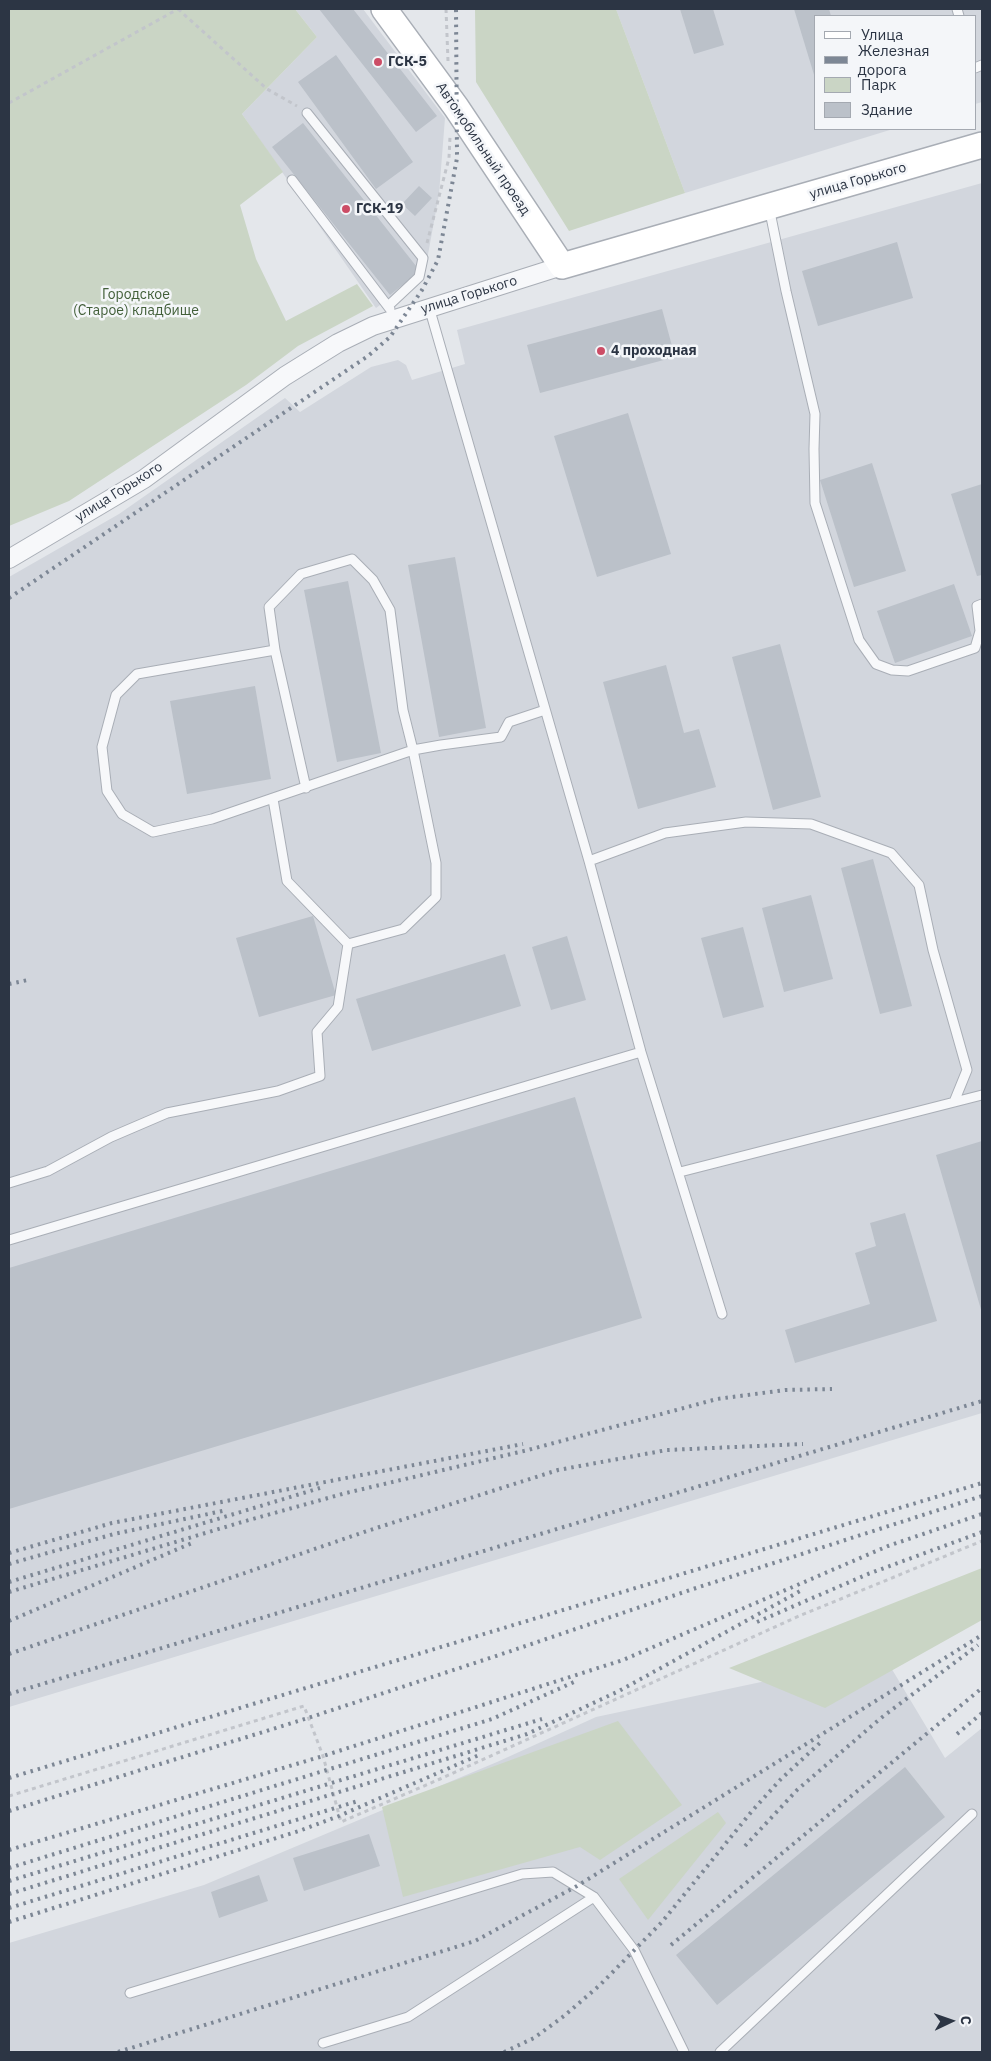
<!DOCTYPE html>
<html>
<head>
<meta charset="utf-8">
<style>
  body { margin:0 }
  #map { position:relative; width:991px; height:2061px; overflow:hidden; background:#e4e7eb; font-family:"IBM Plex Sans",sans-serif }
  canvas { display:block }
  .frame { position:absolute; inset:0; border:10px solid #2c3544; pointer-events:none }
  .legend { position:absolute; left:814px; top:15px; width:162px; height:115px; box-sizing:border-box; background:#f4f6f9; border:1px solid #a4a9b1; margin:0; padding:6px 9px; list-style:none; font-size:15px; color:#2c3544 }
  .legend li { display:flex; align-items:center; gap:10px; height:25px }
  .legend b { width:25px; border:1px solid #a4a9b1 }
  .north { position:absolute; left:926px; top:1996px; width:50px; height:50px; -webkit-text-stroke:4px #f4f6f9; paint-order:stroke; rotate:87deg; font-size:14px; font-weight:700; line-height:20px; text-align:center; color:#2c3544 }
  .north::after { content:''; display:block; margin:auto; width:18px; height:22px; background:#2c3544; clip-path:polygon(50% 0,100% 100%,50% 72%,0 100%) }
</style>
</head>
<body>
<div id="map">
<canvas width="991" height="2061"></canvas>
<div class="frame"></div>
<ul class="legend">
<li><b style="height:6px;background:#fff"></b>Улица</li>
<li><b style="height:6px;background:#7d8795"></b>Железная дорога</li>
<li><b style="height:14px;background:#cad5c5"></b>Парк</li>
<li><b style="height:14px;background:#bbc1c9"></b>Здание</li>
</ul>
<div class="north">С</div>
</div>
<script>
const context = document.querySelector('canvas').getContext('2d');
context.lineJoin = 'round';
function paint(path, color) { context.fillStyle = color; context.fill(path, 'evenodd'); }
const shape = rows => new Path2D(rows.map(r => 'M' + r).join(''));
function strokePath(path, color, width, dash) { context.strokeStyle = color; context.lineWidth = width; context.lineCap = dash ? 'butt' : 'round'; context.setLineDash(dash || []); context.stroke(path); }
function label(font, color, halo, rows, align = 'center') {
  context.font = font + ' "IBM Plex Sans",sans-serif'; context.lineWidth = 5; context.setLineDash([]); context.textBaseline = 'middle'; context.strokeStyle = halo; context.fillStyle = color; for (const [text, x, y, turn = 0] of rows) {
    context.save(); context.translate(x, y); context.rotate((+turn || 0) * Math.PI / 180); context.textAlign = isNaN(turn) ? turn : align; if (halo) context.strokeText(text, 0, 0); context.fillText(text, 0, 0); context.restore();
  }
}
paint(shape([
  [295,9,363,9,445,118,439,194,425,271,376,308,242,114,317,37],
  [616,9,982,9,982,102,975,104,975,16,815,16,815,129,893,129,685,193],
  [982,183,982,1413,9,1707,9,577,119,514,285,398,300,412,371,367,398,360,406,365,412,380,465,364,457,330],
  [884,1656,945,1758,982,1728,982,2052,9,2052,9,1943,204,1885,497,1762,596,1717]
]), '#d2d6dd');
paint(shape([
  [9,9,295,9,317,37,242,114,283,172,240,205,256,259,286,321,357,284,373,306,298,346,246,385,69,501,9,526],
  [475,9,616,9,685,193,569,231,476,82],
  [982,1568,982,1620,825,1708,729,1668],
  [618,1721,682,1805,600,1860,580,1847,403,1897,382,1807],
  [718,1812,726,1823,648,1920,619,1879]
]), '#cad5c5');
paint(shape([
  [319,9,353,9,437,116,416,132],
  [680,9,713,9,724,45,694,54],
  [794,9,829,9,831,16,815,16,815,78],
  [336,55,413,162,376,189,298,82],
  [303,123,420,271,390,295,272,147],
  [419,186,432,198,415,216,402,204],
  [897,242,913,298,818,326,802,271],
  [662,309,675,357,540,393,527,345],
  [628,413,671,554,597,577,554,436],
  [872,463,906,571,854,587,820,480],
  [982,484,982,575,977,576,951,494],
  [455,557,486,728,439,737,408,565],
  [348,581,381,753,337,762,304,590],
  [954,584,972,636,895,663,877,611],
  [780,644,821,797,773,810,732,657],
  [666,665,684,733,699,729,716,787,638,809,603,682],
  [255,686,271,779,187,794,170,701],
  [873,859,912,1006,880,1014,841,868],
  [811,895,833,979,784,992,762,908],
  [313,916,336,995,259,1017,236,938],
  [743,927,764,1007,723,1018,701,938],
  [567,936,586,1000,551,1010,532,947],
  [505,954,521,1006,372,1051,356,999],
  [575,1097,642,1318,9,1509,9,1268],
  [982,1141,982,1313,936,1155],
  [905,1213,937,1321,795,1363,785,1330,870,1304,855,1253,876,1246,870,1223],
  [905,1767,945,1817,717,2005,676,1955],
  [369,1834,380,1866,304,1891,293,1858],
  [259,1875,268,1901,219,1918,211,1892]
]), '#bbc1c9');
const service = shape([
  [957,9,959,16],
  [975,68,982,65],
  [307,113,423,258,419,277,388,306],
  [292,180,390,309],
  [769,207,786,291,815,414,814,449,815,503,859,640,876,664,892,670,908,671,975,648,980,631,977,606,982,604],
  [429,307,589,861,641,1052,722,1314],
  [275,650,306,788],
  [273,799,287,881,348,944,403,929,436,897,436,863,413,750,403,710,390,610,373,580,352,559,301,574,269,607,275,650,137,674,116,695,102,747,107,791,122,814,153,832,212,819,413,750,441,745,501,737,509,722,545,710],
  [589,861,665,833,746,822,811,824,891,853,919,885,933,950,967,1070,954,1102],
  [680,1172,982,1095],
  [9,1183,48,1171,111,1137,167,1113,278,1091,320,1076,317,1032,338,1007,348,944],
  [9,1240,641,1052],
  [130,1993,522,1874,553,1872,594,1897,634,1950,684,2052],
  [323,2043,408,2017,594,1897],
  [720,2052,972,1814]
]);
const minor = shape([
  [9,559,144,479,285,376,338,343,373,326,562,266]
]);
const secondary = shape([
  [384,9,456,107,562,266,982,145]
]);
strokePath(service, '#a9aeb6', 11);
strokePath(minor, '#a9aeb6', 20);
strokePath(secondary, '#a9aeb6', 28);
strokePath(shape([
  [178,9,267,89,297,106],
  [446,9,448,61],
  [9,103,178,9],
  [427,243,449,158,450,137],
  [9,1796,304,1706,323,1756,341,1822,440,1779,799,1616,982,1541]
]), '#c2c5cb', 3, [4, 4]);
strokePath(service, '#f7f8fa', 9);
strokePath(minor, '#f7f8fa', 18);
strokePath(secondary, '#fff', 25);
strokePath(shape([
  [9,598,368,356,390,337,422,290,438,260,457,158,456,9],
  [9,984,28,980],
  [9,1553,112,1523,523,1444],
  [9,1564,114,1534,227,1510],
  [9,1582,320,1488],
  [9,1592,242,1522,346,1493,528,1450,717,1399,785,1390,832,1389],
  [9,1621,192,1543],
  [757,1622,868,1574,982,1532],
  [9,1654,367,1531,558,1470,667,1450,803,1444],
  [9,1694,982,1401],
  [957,1734,982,1713],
  [9,1778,982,1483],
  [9,1811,308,1718,505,1653,693,1589,982,1496],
  [745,1846,797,1790,881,1718,978,1645],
  [9,1850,323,1756,623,1660,888,1546,982,1514],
  [9,1868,492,1719,574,1682],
  [9,1881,542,1719],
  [9,1894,527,1734,619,1691,802,1590],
  [9,1908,358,1801],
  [9,1922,299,1831,339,1816,479,1755],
  [671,1945,982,1688],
  [118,2052,475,1941,577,1886,982,1635],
  [504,2052,534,2038,564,2016,600,1985,662,1922,752,1811,781,1779,822,1741]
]), '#7d8795', 4, [2.5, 5]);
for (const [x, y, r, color] of [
  [378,62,5,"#cc4d66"],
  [346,209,5,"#cc4d66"],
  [601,351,5,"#cc4d66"]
]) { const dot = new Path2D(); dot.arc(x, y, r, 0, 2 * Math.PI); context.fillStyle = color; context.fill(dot); strokePath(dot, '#f4f6f9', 2); }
label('bold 14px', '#2c3544', '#f4f6f9', [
  ["ГСК-5",388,62],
  ["ГСК-19",356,209],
  ["4 проходная",611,351]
], 'left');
label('14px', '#2c3544', '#f4f6f9', [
  ["Автомобильный проезд",483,149,56],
  ["улица Горького",858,181,-16],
  ["улица Горького",469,295,-17],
  ["улица Горького",119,492,-32]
]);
label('14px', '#425f39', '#f4f6f9', [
  ["Городское",136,295],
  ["(Старое) кладбище",136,311]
]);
</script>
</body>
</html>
